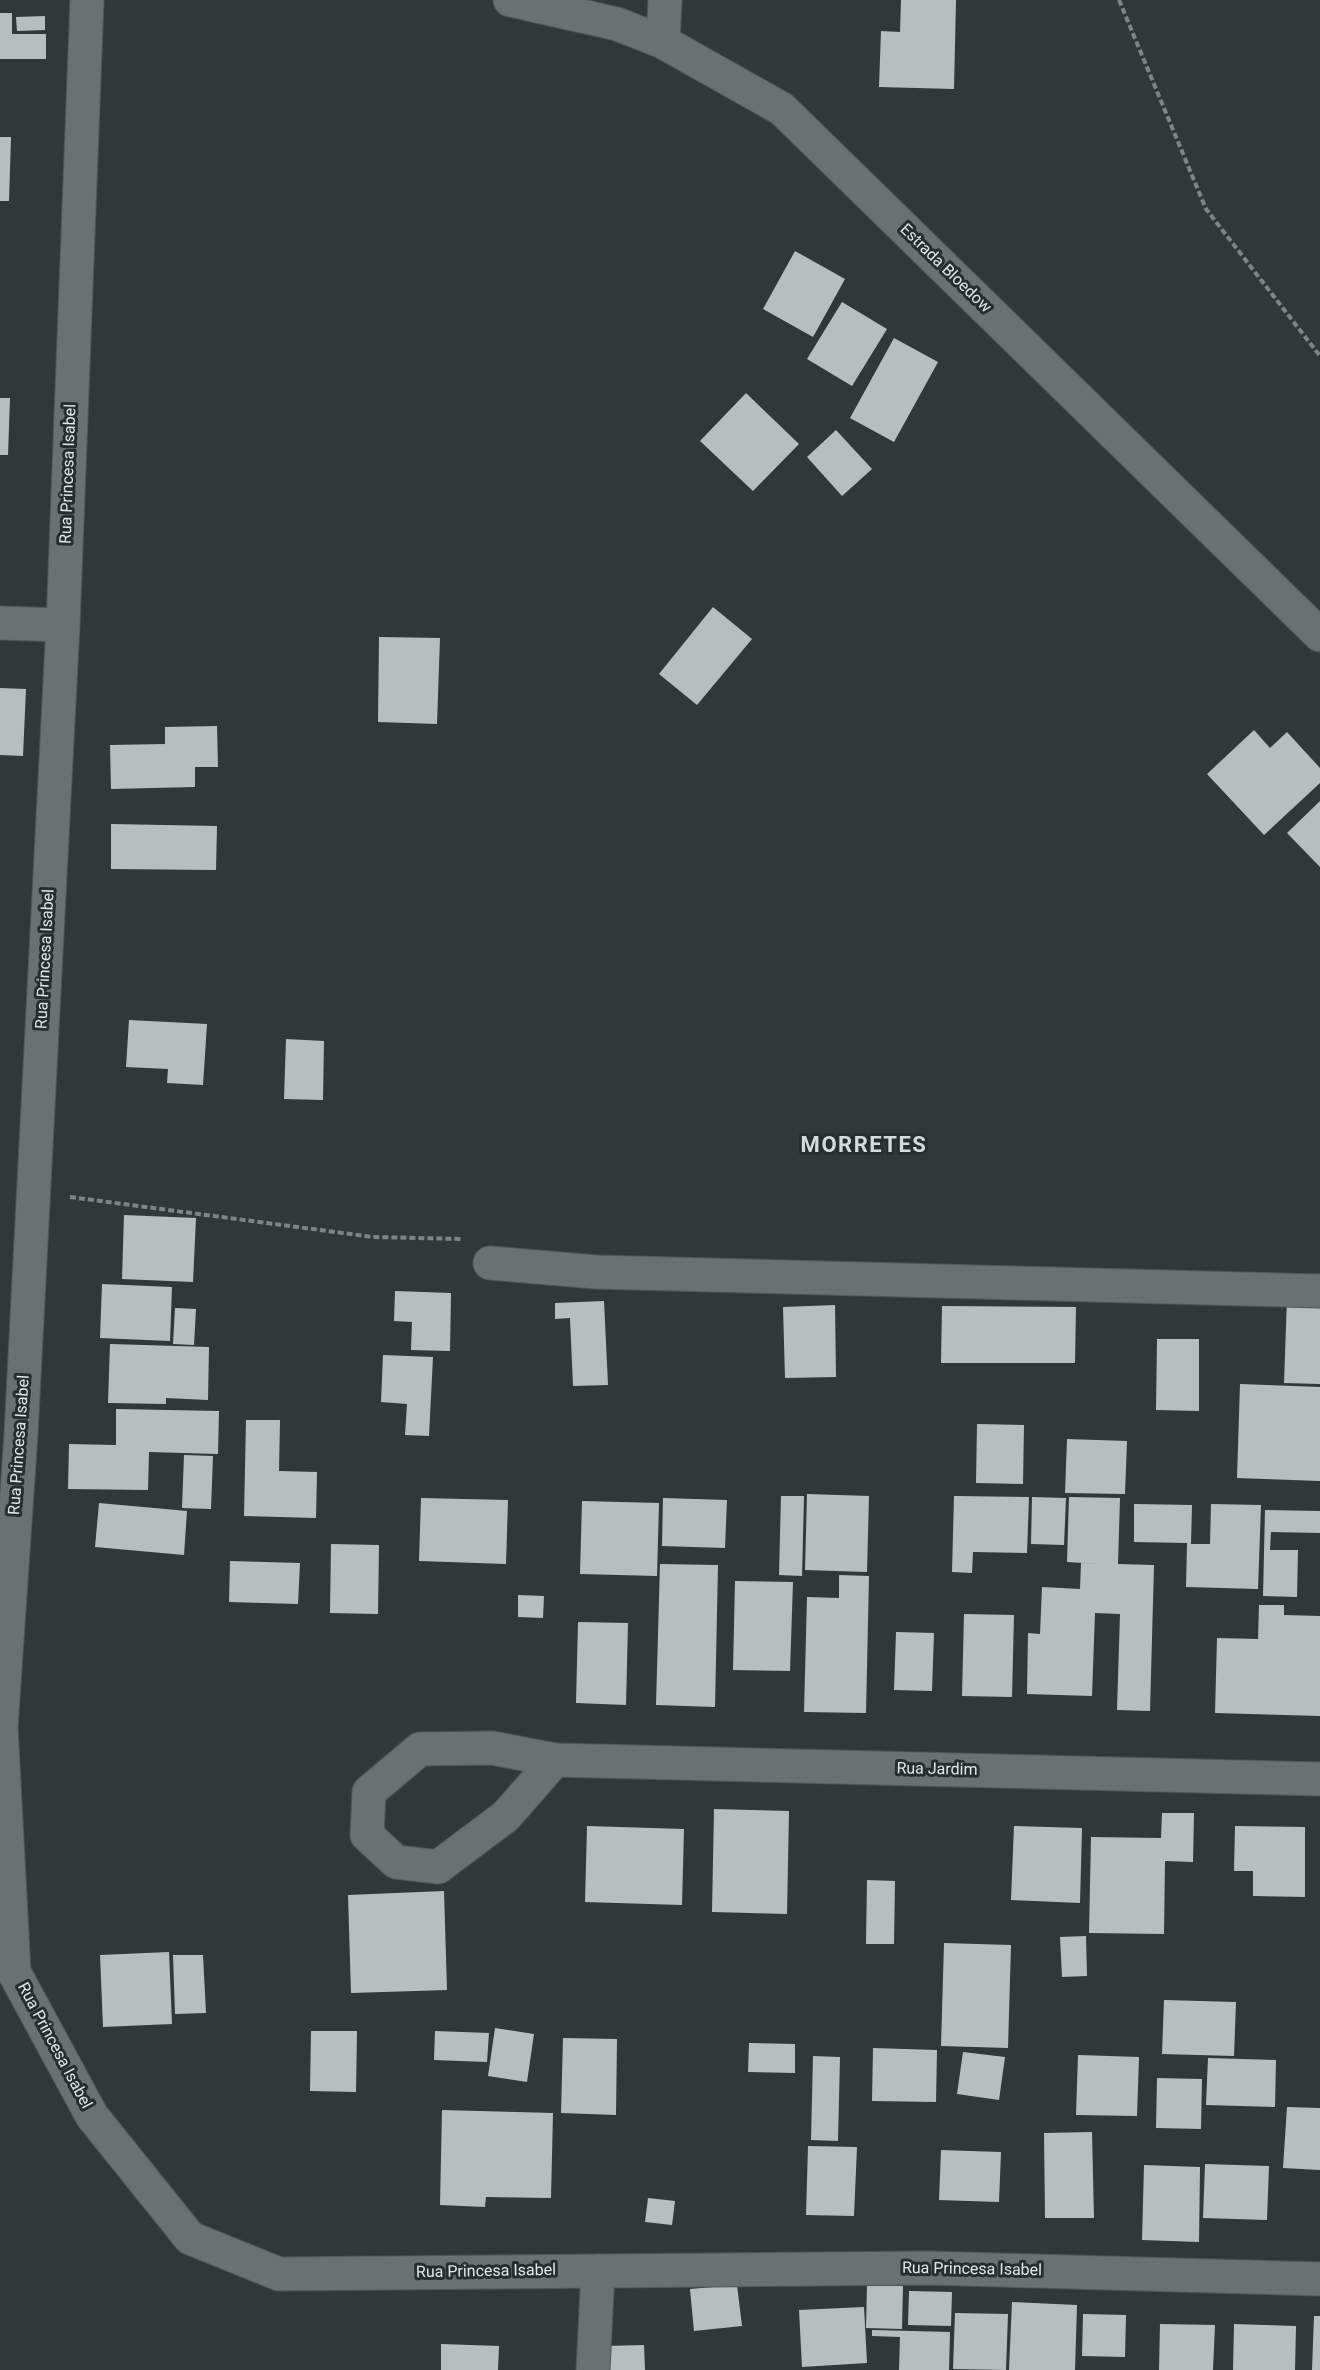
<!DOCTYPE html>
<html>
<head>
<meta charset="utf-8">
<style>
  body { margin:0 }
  canvas { display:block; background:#323838 }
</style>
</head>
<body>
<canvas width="1320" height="2370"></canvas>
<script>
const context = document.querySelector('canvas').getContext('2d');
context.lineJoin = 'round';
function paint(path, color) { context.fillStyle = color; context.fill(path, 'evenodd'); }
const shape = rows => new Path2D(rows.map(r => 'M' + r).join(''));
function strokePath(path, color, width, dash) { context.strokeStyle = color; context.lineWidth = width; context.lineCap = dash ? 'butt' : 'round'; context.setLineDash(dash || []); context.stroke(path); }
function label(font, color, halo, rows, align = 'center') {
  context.font = font + ' Roboto,sans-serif'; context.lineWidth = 6; context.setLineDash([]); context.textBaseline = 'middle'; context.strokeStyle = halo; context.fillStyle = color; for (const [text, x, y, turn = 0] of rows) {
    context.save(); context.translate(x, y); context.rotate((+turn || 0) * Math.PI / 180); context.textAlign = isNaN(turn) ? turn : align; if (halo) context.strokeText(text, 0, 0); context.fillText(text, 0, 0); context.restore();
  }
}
paint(shape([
  [901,0,956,0,954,89,879,87,881,31,900,32],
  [0,13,12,13,12,34,46,34,46,59,0,59],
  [45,16,45,30,17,31,16,17],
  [0,137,11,137,9,201,0,201],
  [795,251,845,279,813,337,763,309],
  [842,302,887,329,852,386,807,359],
  [894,338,938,362,894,442,850,418],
  [746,393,799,444,753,491,700,441],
  [0,398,10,398,8,455,0,455],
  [836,430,872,469,842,496,807,457],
  [713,607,752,639,697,705,659,674],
  [379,637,440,638,437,724,378,722],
  [0,688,26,689,23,756,0,755],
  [217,726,218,767,195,767,195,787,111,789,110,745,165,744,165,727],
  [1254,730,1270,748,1287,732,1320,768,1320,783,1264,835,1207,774],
  [1320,801,1320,867,1287,833],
  [111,824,217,826,216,870,111,869],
  [129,1020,207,1024,203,1085,167,1083,168,1069,126,1067],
  [286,1039,324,1041,323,1100,284,1099],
  [124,1215,196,1218,193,1282,122,1279],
  [102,1284,172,1287,170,1341,100,1338],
  [395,1291,451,1293,450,1351,411,1350,412,1322,394,1321],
  [1287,1298,1320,1300,1320,1384,1284,1383],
  [604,1301,608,1385,573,1386,570,1318,555,1319,555,1303],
  [835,1305,836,1377,785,1378,783,1307],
  [942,1306,1076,1307,1075,1363,941,1363],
  [175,1308,196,1309,194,1345,173,1344],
  [1157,1339,1199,1339,1199,1411,1156,1410],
  [110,1344,209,1347,208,1400,166,1398,166,1404,108,1403],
  [383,1355,433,1357,429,1436,405,1435,407,1404,381,1402],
  [1240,1384,1320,1387,1320,1481,1237,1478],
  [116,1409,219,1411,218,1454,149,1452,148,1490,68,1489,69,1444,116,1445],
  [246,1420,280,1420,279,1471,317,1472,316,1518,244,1516],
  [977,1424,1024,1425,1023,1484,976,1483],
  [1067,1439,1127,1441,1125,1494,1065,1493],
  [184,1455,213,1456,211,1509,182,1508],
  [807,1494,869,1496,867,1572,805,1570],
  [781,1496,804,1496,802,1576,779,1575],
  [954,1496,1029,1497,1027,1553,973,1552,972,1573,952,1572],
  [1032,1497,1066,1498,1064,1545,1031,1544],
  [1069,1497,1120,1498,1118,1564,1154,1565,1150,1711,1117,1710,1120,1614,1095,1613,1092,1696,1027,1694,1028,1633,1040,1634,1042,1587,1080,1589,1081,1563,1100,1564,1067,1562],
  [421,1498,508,1500,506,1564,419,1561],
  [663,1498,727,1500,725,1548,662,1546],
  [582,1501,659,1503,657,1576,580,1574],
  [99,1503,187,1511,184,1555,95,1547],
  [1134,1504,1192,1505,1191,1544,1210,1544,1211,1504,1261,1505,1258,1589,1186,1587,1187,1543,1134,1542],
  [1265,1510,1320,1511,1320,1533,1271,1532,1270,1550,1298,1550,1297,1597,1263,1596],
  [331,1544,379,1545,378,1614,330,1613],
  [230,1561,300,1563,298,1604,229,1602],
  [660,1564,718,1565,715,1707,656,1705],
  [839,1575,869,1576,866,1713,804,1712,807,1597,839,1598],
  [735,1581,793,1582,790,1671,733,1670],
  [518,1595,544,1596,543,1618,518,1617],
  [1259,1605,1284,1605,1284,1615,1320,1616,1320,1716,1215,1713,1217,1638,1258,1639],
  [964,1614,1014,1615,1012,1697,962,1696],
  [578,1622,628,1623,626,1705,576,1703],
  [896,1632,934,1633,932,1691,894,1690],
  [714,1809,789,1811,787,1914,712,1912],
  [1162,1813,1194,1813,1193,1862,1165,1861,1164,1934,1089,1933,1091,1837,1161,1838],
  [587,1826,684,1829,682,1905,585,1902],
  [1014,1826,1082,1828,1080,1903,1011,1900],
  [1235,1826,1305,1827,1305,1897,1253,1896,1253,1871,1234,1871],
  [867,1880,895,1881,894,1944,866,1944],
  [444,1891,447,1990,351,1993,348,1895],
  [1086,1936,1087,1976,1062,1977,1060,1937],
  [944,1943,1011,1945,1008,2048,941,2046],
  [169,1952,172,2024,103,2027,100,1955],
  [173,1955,203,1955,206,2013,175,2014],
  [1164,2000,1236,2002,1234,2056,1162,2054],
  [495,2028,534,2034,527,2082,488,2076],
  [311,2031,357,2031,356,2092,310,2091],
  [435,2031,489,2033,487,2062,434,2060],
  [563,2038,617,2039,616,2115,561,2113],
  [749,2043,795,2044,795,2073,748,2072],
  [873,2048,937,2050,936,2102,872,2101],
  [963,2052,1005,2057,999,2100,957,2094],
  [1078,2055,1139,2057,1137,2116,1076,2115],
  [813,2056,840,2057,838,2141,811,2140],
  [1208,2058,1276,2060,1275,2107,1206,2105],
  [1157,2078,1202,2079,1201,2129,1156,2128],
  [1287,2107,1320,2108,1320,2170,1283,2168],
  [442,2110,553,2113,551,2198,486,2197,485,2207,440,2205],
  [1092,2132,1094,2218,1045,2218,1044,2133],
  [808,2146,857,2147,854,2216,806,2215],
  [941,2150,1001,2152,999,2202,939,2200],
  [1205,2164,1269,2166,1267,2220,1203,2218],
  [1144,2165,1200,2167,1199,2242,1142,2240],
  [648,2198,675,2201,672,2225,645,2222],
  [737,2285,742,2326,694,2331,690,2289],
  [867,2285,903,2286,902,2329,866,2328],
  [909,2291,952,2292,951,2326,908,2325],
  [1012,2302,1077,2305,1075,2370,1009,2370],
  [864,2307,867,2363,802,2367,799,2310],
  [955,2313,1008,2314,1006,2370,953,2369],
  [1083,2314,1126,2315,1125,2357,1082,2356],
  [1314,2316,1320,2316,1320,2370,1312,2370],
  [1160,2324,1215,2325,1213,2370,1159,2370],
  [1234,2324,1296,2326,1295,2370,1233,2370],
  [872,2330,950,2332,949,2370,899,2370,900,2337,872,2336],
  [441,2344,499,2346,498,2370,441,2370],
  [644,2345,645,2370,606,2370,605,2346]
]), '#b7bfbe');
const minor = shape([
  [87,0,63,625,21,1434,1,1727,14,1972,92,2116,190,2238,279,2274,928,2268,1320,2279],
  [510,0,617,24,663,42,782,109,1320,635],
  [663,42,665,0],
  [0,623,63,625],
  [490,1263,596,1272,1320,1291],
  [555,1760,506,1816,438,1867,396,1862,367,1835,369,1792,420,1749,492,1748,555,1760,1320,1779],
  [593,2370,598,2271]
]);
strokePath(minor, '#525757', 35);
strokePath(shape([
  [1119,0,1206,209,1320,356],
  [70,1197,373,1237,462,1239]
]), '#7f8484', 4, [6, 3]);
strokePath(minor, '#6a7170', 33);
label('16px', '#e2e6e6', '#282e2e', [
  ["Estrada Bloedow",945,269,44],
  ["Rua Princesa Isabel",69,474,-88],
  ["Rua Princesa Isabel",46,959,-87],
  ["Rua Princesa Isabel",20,1445,-86],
  ["Rua Jardim",937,1770,1],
  ["Rua Princesa Isabel",54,2046,62],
  ["Rua Princesa Isabel",972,2270,1],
  ["Rua Princesa Isabel",486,2272,-1]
]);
context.letterSpacing = '1.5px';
label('bold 22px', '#d4dcdb', '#282e2e', [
  ["MORRETES",864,1146]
]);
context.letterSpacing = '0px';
</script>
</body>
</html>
